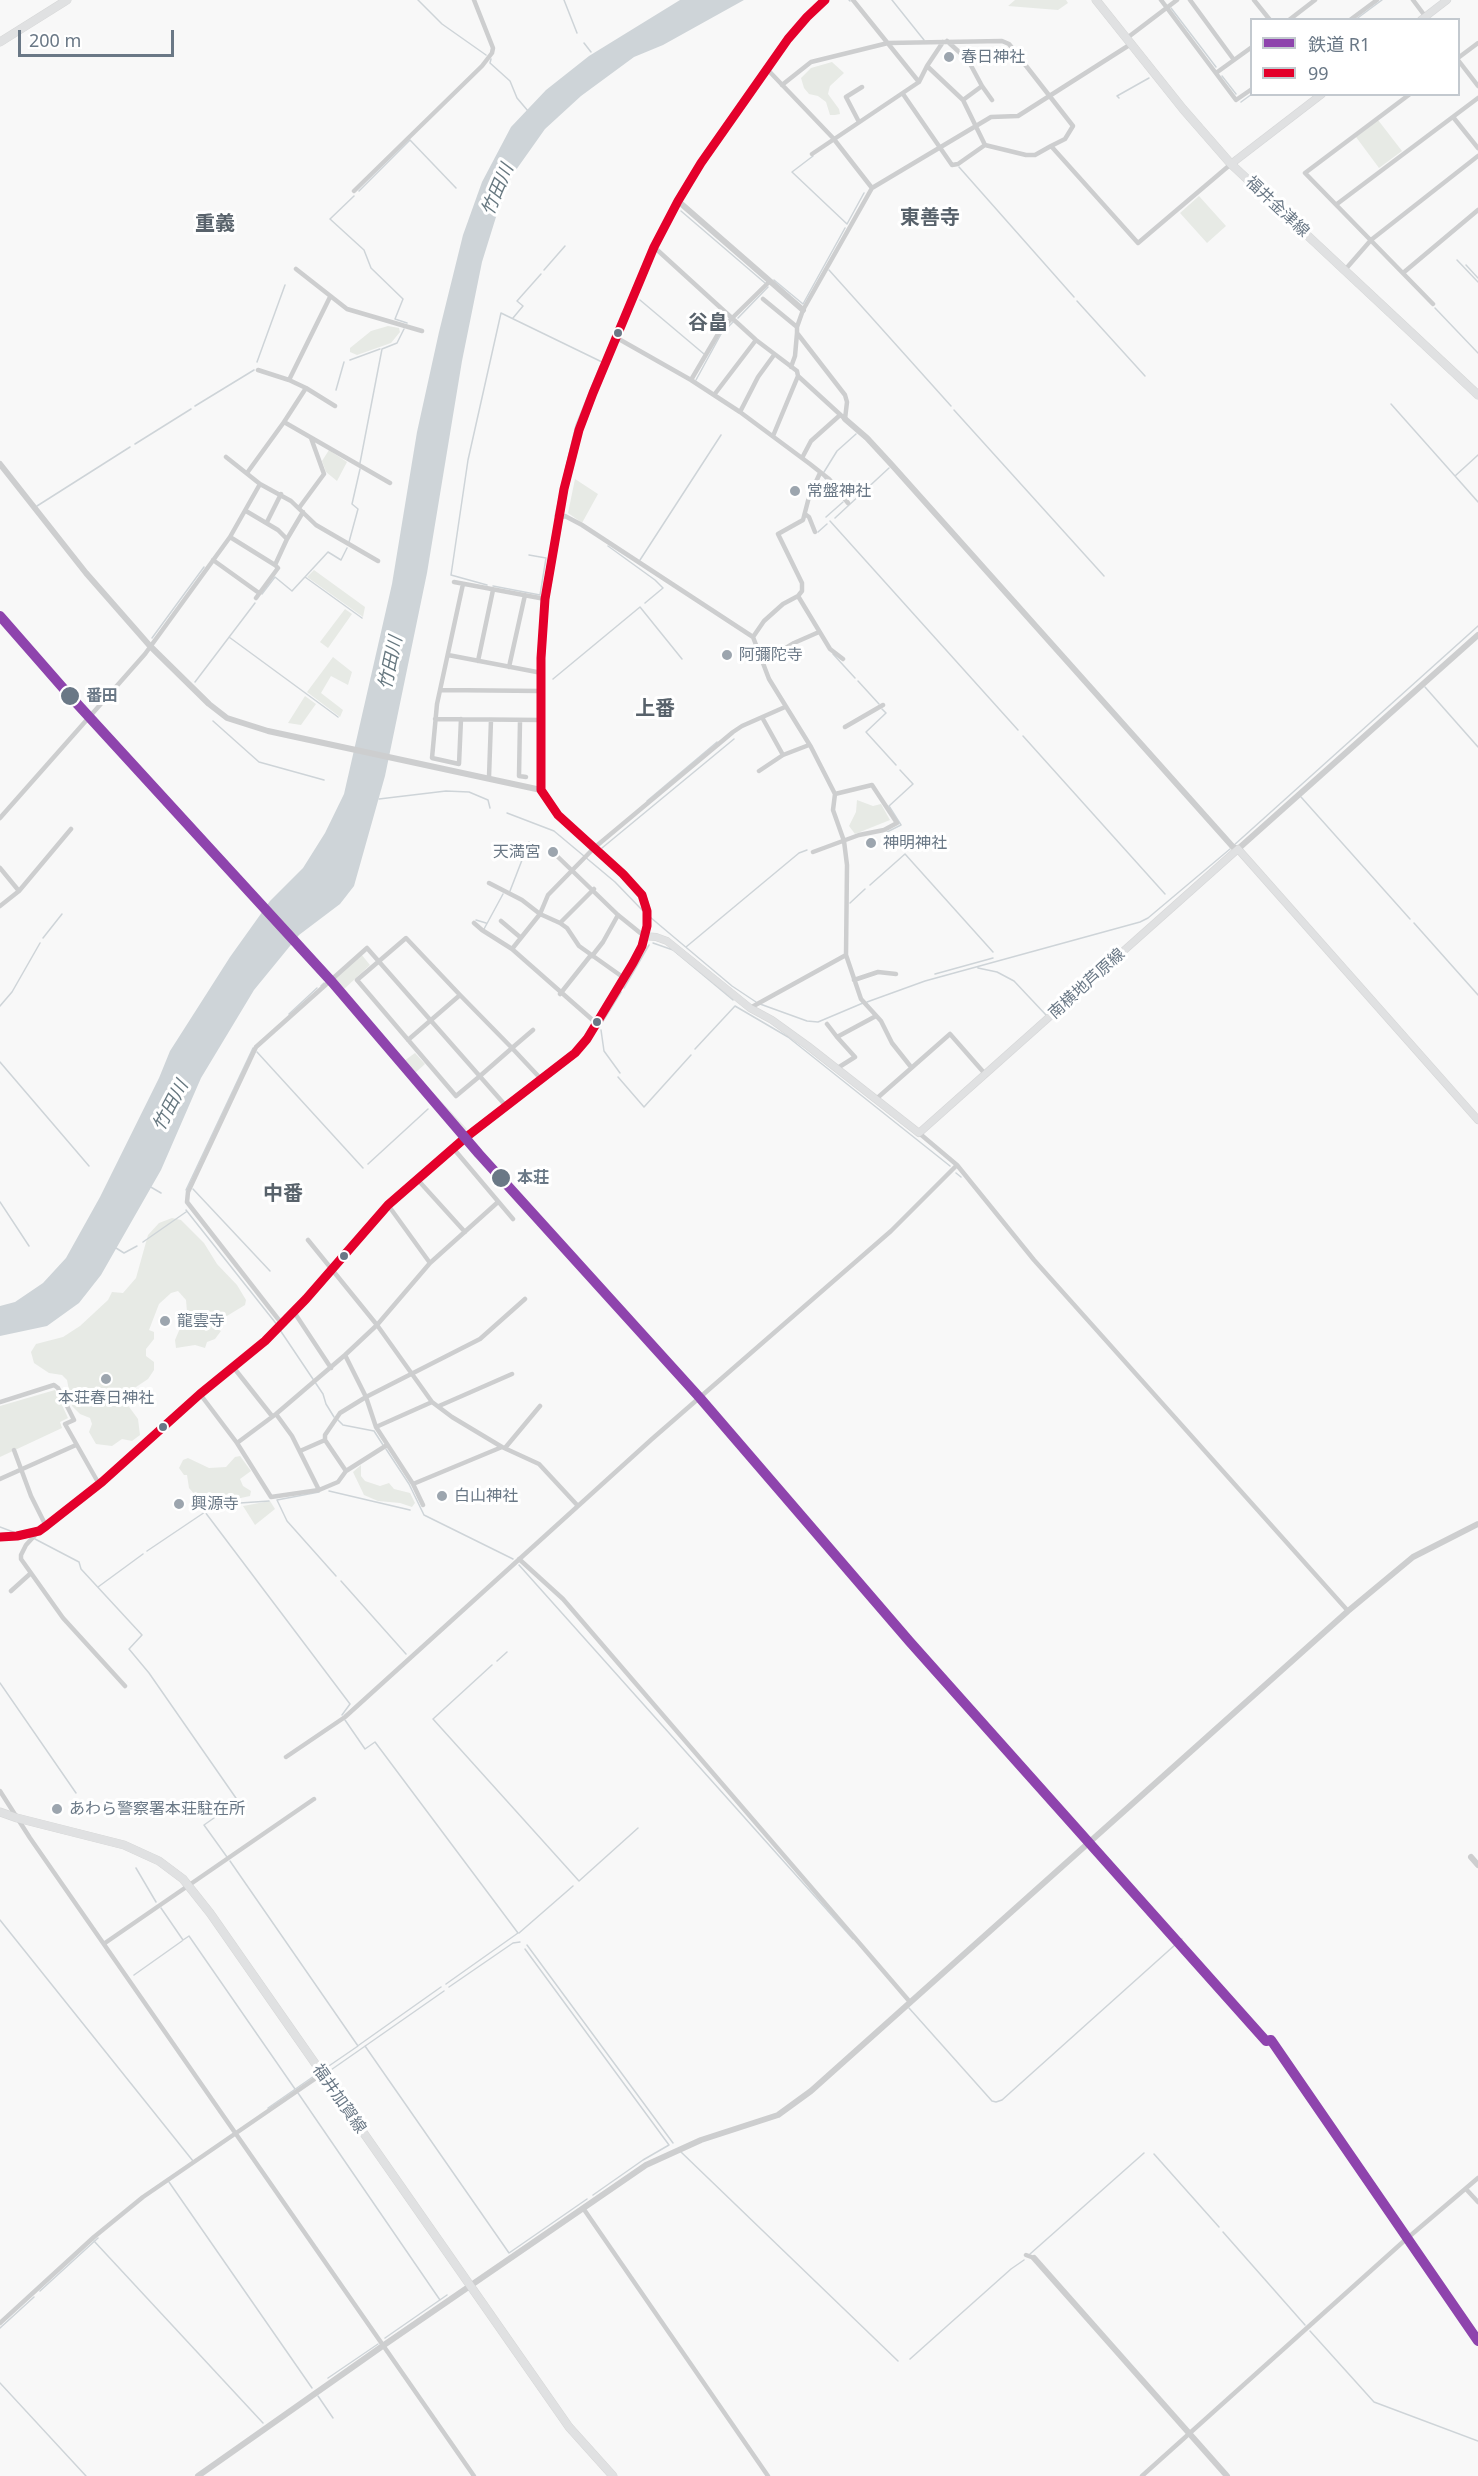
<!DOCTYPE html>
<html>
<head>
<meta charset="utf-8">
<style>
  body { margin:0 }
  #map { position:relative; width:1478px; height:2476px; overflow:hidden; background:#f8f8f8; font-family:"Noto Sans","Noto Sans JP",sans-serif }
  canvas { display:block }
  .legend { position:absolute; left:1250px; top:18px; width:210px; height:78px; box-sizing:border-box; background:#fff; border:2px solid #c3c9cf; margin:0; padding:8px 10px; list-style:none; font-size:18px; color:#6a7886 }
  .legend li { display:flex; align-items:center; gap:12px; height:30px }
  .legend b { width:30px; border:2px solid #c3c9cf }
  .scale { position:absolute; left:18px; top:30px; width:156px; height:27px; box-sizing:border-box; border:3px solid #6a7886; border-top:0; padding-left:8px; font-size:18px; line-height:21px; white-space:nowrap; color:#6a7886; -webkit-text-stroke:4px #fff; paint-order:stroke }
</style>
</head>
<body>
<div id="map">
<canvas width="1478" height="2476"></canvas>
<ul class="legend">
<li><b style="height:8px;background:#8e44ad"></b>鉄道 R1</li>
<li><b style="height:8px;background:#e4002b"></b>99</li>
</ul>
<div class="scale">200 m</div>
</div>
<script>
const context = document.querySelector('canvas').getContext('2d');
context.lineJoin = 'round';
function paint(path, color) { context.fillStyle = color; context.fill(path, 'evenodd'); }
const shape = rows => new Path2D(rows.map(r => 'M' + r).join(''));
function strokePath(path, color, width, dash) { context.strokeStyle = color; context.lineWidth = width; context.lineCap = dash ? 'butt' : 'round'; context.setLineDash(dash || []); context.stroke(path); }
function label(font, color, halo, rows, align = 'center') {
  context.font = font + ' "Noto Sans","Noto Sans JP",sans-serif'; context.lineWidth = 6; context.setLineDash([]); context.textBaseline = 'middle'; context.strokeStyle = halo; context.fillStyle = color; for (const [text, x, y, turn = 0] of rows) {
    context.save(); context.translate(x, y); context.rotate((+turn || 0) * Math.PI / 180); context.textAlign = isNaN(turn) ? turn : align; if (halo) context.strokeText(text, 0, 0); context.fillText(text, 0, 0); context.restore();
  }
}
paint(shape([
  [1015,0,1066,0,1068,3,1058,10,1008,6],
  [832,62,844,73,830,86,828,94,839,109,840,114,835,115,830,115,826,102,818,96,809,94,804,88,801,78,811,68],
  [1378,120,1402,151,1379,168,1356,137],
  [1199,196,1226,226,1207,243,1180,213],
  [388,326,399,328,400,332,391,343,357,355,350,352,350,348,371,331],
  [329,450,347,462,337,481,326,472,322,461],
  [575,479,598,494,582,523,568,513],
  [314,570,365,607,363,617,307,577],
  [345,609,352,614,328,648,320,642],
  [333,657,352,672,348,685,331,676,321,693,343,710,340,717,307,692],
  [305,696,316,704,301,725,288,723],
  [857,800,873,806,881,804,890,820,855,834,849,826,856,812],
  [361,954,370,965,343,990,404,1061,415,1053,425,1064,415,1073,467,1129,463,1132,329,983],
  [172,1218,181,1220,204,1243,217,1264,237,1285,246,1300,245,1305,217,1322,217,1329,221,1331,215,1339,207,1342,205,1348,195,1345,176,1348,175,1340,187,1312,186,1300,178,1291,171,1293,159,1304,149,1330,154,1332,154,1339,146,1349,146,1356,154,1362,154,1370,148,1379,130,1391,126,1397,127,1404,138,1419,140,1435,132,1441,122,1439,112,1446,96,1444,89,1432,92,1424,90,1418,80,1414,72,1406,67,1380,62,1375,49,1373,34,1363,31,1352,36,1344,63,1337,80,1326,108,1300,112,1292,123,1293,136,1278,148,1235,159,1223],
  [55,1390,68,1418,60,1422,62,1428,0,1457,0,1406],
  [240,1456,251,1471,240,1479,243,1486,251,1491,250,1496,227,1501,203,1504,189,1488,187,1475,184,1475,179,1468,183,1460,188,1458,209,1468,226,1467,235,1457],
  [361,1465,361,1476,365,1481,380,1486,389,1483,394,1489,410,1493,415,1503,412,1507,400,1503,378,1501,364,1495,353,1472],
  [270,1501,275,1509,255,1525,243,1506]
]), '#e7eae5');
paint(shape([
  [680,0,744,0,663,45,634,57,581,96,545,129,511,177,496,217,482,262,462,361,427,573,385,776,354,886,340,904,299,935,254,990,201,1078,161,1170,101,1275,79,1303,47,1326,0,1336,0,1306,15,1302,43,1283,66,1258,100,1197,159,1078,170,1051,230,957,270,901,303,868,325,833,344,794,392,584,417,432,439,332,463,235,482,182,511,127,546,90,589,56]
]), '#ced4d8');
strokePath(shape([
  [418,0,442,24,486,55],
  [564,0,577,33],
  [849,0,850,1],
  [892,0,924,40],
  [1171,8,1216,67],
  [1355,20,1382,0],
  [584,43,591,52],
  [491,59,490,63,510,81,517,98,528,111],
  [1222,76,1236,94],
  [1119,98,1117,96,1149,78],
  [1241,102,1252,94],
  [813,156,792,172,847,224,864,193],
  [959,167,1074,297],
  [359,191,410,140,456,188],
  [354,196,330,219,364,250,371,268,403,299,395,319,407,323],
  [681,211,765,283],
  [1457,260,1478,282],
  [1466,265,1478,278],
  [544,270,565,246],
  [829,270,951,406],
  [774,280,803,304,845,228],
  [640,300,704,354],
  [1077,301,1145,376],
  [1435,308,1478,353],
  [513,318,523,306,517,301,541,274],
  [738,318,768,287],
  [350,360,380,349],
  [257,362,285,285],
  [696,380,721,334,733,322],
  [336,390,344,362],
  [1391,404,1455,476],
  [195,406,254,370],
  [954,410,1104,576],
  [135,444,191,409],
  [1478,455,1455,476,1478,502],
  [360,463,382,349,397,343,404,329],
  [565,471,576,425,600,366],
  [824,472,837,451,856,434],
  [824,477,841,498],
  [37,506,130,447],
  [555,516,559,499],
  [826,517,843,502],
  [835,518,889,468],
  [830,521,1018,730],
  [818,532,827,524],
  [349,542,358,509,352,504,360,469],
  [608,546,655,580,663,588,645,603],
  [640,560,721,435],
  [305,577,362,618],
  [487,585,451,575,468,460,501,313,602,362],
  [493,586,540,595,546,558,529,555],
  [262,594,275,577,292,591,328,552,341,560,347,548],
  [229,637,338,717],
  [152,638,204,567],
  [833,654,855,678],
  [553,679,640,607,682,659],
  [858,681,879,704],
  [195,682,255,603],
  [1425,687,1478,747],
  [882,709,886,713,866,732,896,765],
  [213,721,259,762,324,780],
  [1023,736,1165,894],
  [900,770,913,784,889,806,901,825,887,832,901,849],
  [1301,797,1410,919],
  [379,799,446,791,469,792,488,800,490,808],
  [647,801,717,742],
  [507,813,554,831,615,882,644,912],
  [1233,846,1478,626],
  [602,848,734,739],
  [870,885,905,854,993,952],
  [510,891,529,842],
  [850,903,865,889],
  [650,917,732,986,756,1002],
  [476,920,486,923],
  [1414,923,1478,995],
  [484,929,503,894],
  [43,938,62,914],
  [653,943,673,950,733,1000],
  [686,947,799,853,807,850],
  [978,968,997,972,1014,981,1046,1015],
  [935,974,993,958],
  [326,981,330,977],
  [333,981,464,1132],
  [321,986,324,983],
  [624,988,649,945],
  [867,1002,925,981,1140,922,1148,918,1230,849],
  [760,1004,807,1021,818,1022,863,1003],
  [0,1006,12,992,40,943],
  [289,1014,317,988],
  [600,1026,621,992],
  [601,1030,604,1051,620,1073],
  [695,1049,735,1006,788,1037,950,1166],
  [257,1052,363,1168],
  [0,1062,89,1166],
  [618,1077,644,1107,691,1055],
  [368,1164,428,1109],
  [956,1173,961,1177],
  [149,1186,161,1193],
  [193,1189,270,1271],
  [186,1190,253,1048],
  [0,1202,29,1246],
  [186,1210,278,1326],
  [143,1242,186,1212],
  [116,1248,124,1253,137,1246],
  [280,1330,323,1394,326,1404,334,1417],
  [338,1420,343,1425,374,1431,383,1445],
  [386,1449,409,1484,424,1515,513,1559],
  [329,1491,410,1510],
  [319,1492,277,1500,287,1521,336,1576],
  [210,1510,240,1503,269,1501],
  [0,1527,16,1533],
  [35,1539,79,1562,81,1569,142,1635,129,1649,149,1673,238,1801,204,1825,227,1857],
  [147,1551,205,1512,350,1704,342,1715],
  [519,1565,853,1939],
  [341,1581,406,1654],
  [98,1587,143,1554],
  [497,1661,507,1652],
  [492,1665,433,1719,579,1881,638,1828],
  [0,1683,76,1793],
  [345,1720,365,1749,375,1742,518,1933,446,1984],
  [230,1861,358,2046,323,2070],
  [136,1868,156,1902],
  [161,1908,183,1940,189,1936,295,2089],
  [0,1920,193,2161],
  [519,1933,573,1886],
  [1180,1940,1182,1939],
  [527,1945,673,2143],
  [525,1949,669,2145,643,2160,593,2195],
  [134,1975,182,1941],
  [449,1987,513,1943,520,1942],
  [909,2008,992,2101,996,2102,1002,2100,1176,1944],
  [359,2045,441,1987],
  [365,2046,509,2253,587,2199],
  [328,2072,444,1991],
  [298,2093,440,2300],
  [268,2108,317,2074],
  [681,2152,898,2361],
  [1154,2154,1219,2227],
  [169,2182,312,2388],
  [1223,2232,1305,2325],
  [94,2241,263,2423],
  [1030,2254,1144,2153],
  [40,2291,98,2238],
  [0,2328,34,2297],
  [1310,2331,1374,2402,1478,2441],
  [385,2338,447,2295],
  [910,2359,1011,2269,1024,2260],
  [328,2378,378,2344],
  [0,2383,86,2476],
  [318,2396,333,2418]
]), '#ced4d8', 1.5);
const secondary = shape([
  [1421,20,1447,0],
  [1231,164,1322,94],
  [644,936,656,937,667,941,750,1008,772,1020,808,1046,919,1133,1238,849,1478,1120],
  [0,1537,17,1536,39,1531,46,1526,102,1482,200,1394,265,1341,306,1299,388,1205,465,1138,575,1053,587,1039,633,963,642,946,647,926,647,911,642,895,623,874,558,815,541,790,541,658,545,599,564,489,579,430,593,393,654,247,678,201,701,163,788,39,807,17,825,0]
]);
const primary = shape([
  [1096,0,1183,109,1231,164,1478,395],
  [0,42,67,0],
  [0,1812,17,1818,124,1845,159,1861,183,1879,210,1913,569,2427,613,2476]
]);
strokePath(secondary, '#d5d6d7', 8);
strokePath(primary, '#d5d6d6', 9);
strokePath(shape([
  [853,0,919,82],
  [1161,0,1236,100,1252,89],
  [1190,0,1234,60],
  [1254,0,1270,20],
  [1413,0,1428,20],
  [1289,20,1315,0],
  [1350,20,1377,0],
  [1127,38,1177,0],
  [947,41,968,60,982,86,963,100],
  [1458,58,1478,43],
  [1458,60,1478,86],
  [927,66,943,42],
  [767,69,833,138,872,188],
  [1216,73,1252,47],
  [782,85,811,62,888,43,1002,41,1009,44,1073,126,1065,139,1051,146],
  [982,86,992,100],
  [903,94,952,165,958,164,985,145,1026,155,1035,155,1051,146,1138,243,1231,164],
  [1410,94,1305,173,1433,304],
  [1453,117,1478,148],
  [859,122,846,97,862,87],
  [812,154,919,82,927,66,963,100,985,145],
  [354,191,482,66,492,53,493,48,474,0],
  [1337,204,1478,98],
  [654,247,756,340,797,371,798,376,845,419],
  [296,269,347,309,422,331],
  [1344,271,1371,240,1478,156],
  [1403,273,1478,210],
  [763,299,797,327,797,333,845,395,847,402,845,419],
  [797,327,803,310,872,188,991,117,1018,116,1131,44],
  [617,338,691,380,740,412,810,464,829,479,848,503],
  [791,367,795,356,797,333],
  [258,370,289,380,306,388,284,422,390,483],
  [289,380,330,297],
  [691,380,721,329,769,282],
  [306,388,335,406],
  [714,395,756,340],
  [740,412,758,377,774,355],
  [773,436,798,376],
  [226,457,260,484,291,501,316,525,378,561],
  [802,458,811,441,839,416],
  [247,473,284,422],
  [299,508,324,474,311,438],
  [246,511,278,530,287,539,275,565,278,568,256,598],
  [805,514,809,517,815,532],
  [559,518,565,516,582,525,753,637,769,679,811,747,835,794,833,810,844,841,847,865,846,955,861,999,881,1021,892,1043,911,1067],
  [267,522,281,494],
  [230,537,275,565],
  [287,539,303,512],
  [213,560,259,593],
  [454,582,545,599],
  [798,596,830,649,843,659],
  [753,637,764,621,783,604,798,596,802,591,802,583,778,534,803,520,809,497,820,473],
  [448,655,542,673],
  [478,661,493,590],
  [763,662,794,643,819,632],
  [509,667,525,595],
  [441,690,541,691],
  [435,719,542,720],
  [461,719,459,764,432,758,437,704,463,584],
  [763,719,783,755,809,745],
  [520,721,519,776,526,777],
  [845,727,883,705],
  [759,771,783,755],
  [489,777,491,720],
  [0,818,145,654,230,537,260,484],
  [813,852,859,835,884,830,897,823,872,785,835,794],
  [558,857,618,915,644,936],
  [0,868,19,891],
  [489,883,522,900,540,914,560,923,567,928,579,946,624,978],
  [0,906,19,891,71,829],
  [501,921,520,937],
  [474,923,482,930,512,949,596,1023],
  [560,923,594,889],
  [512,949,540,914,548,895,594,848,733,732,742,726,785,707],
  [592,956,603,942,618,915],
  [854,980,878,972,896,974],
  [560,994,591,955],
  [750,1008,846,955],
  [827,1024,837,1037,876,1016],
  [533,1030,512,1048,480,1076,456,1096,357,980,406,938,460,995,512,1048,541,1079],
  [408,1040,460,995],
  [836,1069,855,1057,837,1037],
  [875,1100,950,1034,986,1075],
  [919,1133,957,1165,1034,1260,1348,1611],
  [453,1148,513,1219],
  [417,1179,465,1232],
  [388,1205,430,1263],
  [308,1240,377,1325,432,1402,452,1417,502,1447,539,1464,578,1506],
  [294,1312,331,1368],
  [282,1324,187,1202,188,1192,256,1047,367,948,506,1106],
  [345,1355,366,1397,376,1427,413,1484,423,1505],
  [234,1368,272,1416],
  [200,1394,237,1443,271,1497,319,1490,338,1482,346,1471,387,1445],
  [0,1402,54,1385,58,1388,74,1420,65,1424,99,1484],
  [439,1406,512,1374],
  [276,1414,292,1436,319,1490],
  [376,1427,432,1402],
  [237,1443,276,1414,345,1355,377,1325,430,1263,498,1202],
  [505,1448,540,1406],
  [14,1450,31,1496,46,1526],
  [300,1451,325,1440],
  [346,1471,325,1440,325,1435,340,1413,366,1397,480,1339,525,1299],
  [0,1479,76,1445],
  [413,1484,502,1447],
  [37,1533,26,1545,21,1555,21,1559,63,1618,125,1686],
  [519,1559,563,1599,910,2002],
  [11,1591,31,1573],
  [286,1757,345,1717,652,1439,891,1231,957,1165],
  [0,1791,30,1838,474,2476],
  [105,1943,314,1799],
  [1466,2189,1478,2202],
  [583,2208,768,2476],
  [1026,2255,1034,2258],
  [0,2323,94,2237,143,2197,322,2074],
  [1142,2476,1404,2241,1478,2178]
]), '#cdcecf', 4.5);
strokePath(shape([
  [678,201,803,310],
  [845,419,867,438,891,464,1233,847,1238,849,1478,635],
  [0,464,86,573,150,646,209,704,227,718,268,731,541,790],
  [1471,1857,1478,1865],
  [1034,2258,1227,2476],
  [198,2476,384,2345,646,2165,701,2140,778,2115,811,2091,1348,1611,1413,1557,1478,1524]
]), '#cdcecf', 6);
strokePath(secondary, '#e0e1e2', 7);
strokePath(primary, '#e0e1e2', 8);
strokePath(shape([
  [0,1537,17,1536,39,1531,46,1526,102,1482,200,1394,265,1341,306,1299,388,1205,465,1138,575,1053,587,1039,633,963,642,946,647,926,647,911,642,895,623,874,558,815,541,790,541,658,545,599,564,489,579,430,593,393,654,247,678,201,701,163,788,39,807,17,825,0]
]), '#e4002b', 9);
strokePath(shape([
  [0,616,70,696,332,982,479,1154,700,1398,910,1642,1266,2041,1271,2040,1478,2341]
]), '#8e44ad', 10);
for (const [x, y, r, color] of [
  [949,57,6,"#9ca5ae"],
  [618,333,5,"#6a7886"],
  [795,491,6,"#9ca5ae"],
  [727,655,6,"#9ca5ae"],
  [70,696,10,"#6a7886"],
  [871,843,6,"#9ca5ae"],
  [553,852,6,"#9ca5ae"],
  [597,1022,5,"#6a7886"],
  [501,1178,10,"#6a7886"],
  [344,1256,5,"#6a7886"],
  [165,1321,6,"#9ca5ae"],
  [106,1379,6,"#9ca5ae"],
  [163,1427,5,"#6a7886"],
  [442,1496,6,"#9ca5ae"],
  [179,1504,6,"#9ca5ae"],
  [57,1809,6,"#9ca5ae"]
]) { const dot = new Path2D(); dot.arc(x, y, r, 0, 2 * Math.PI); context.fillStyle = color; context.fill(dot); strokePath(dot, '#fff', 2); }
label('16px', '#6a7886', '#fff', [
  ["春日神社",961,57],
  ["常盤神社",807,491],
  ["阿彌陀寺",739,655],
  ["神明神社",883,843],
  ["天満宮",541,852,"right"],
  ["龍雲寺",177,1321],
  ["本荘春日神社",106,1398,"center"],
  ["白山神社",454,1496],
  ["興源寺",191,1504],
  ["あわら警察署本荘駐在所",69,1809]
], 'left');
label('16px', '#6a7886', '#fff', [
  ["福井金津線",1277,207,43],
  ["南横地芦原線",1087,984,-42],
  ["福井加賀線",339,2099,55]
]);
label('bold 16px', '#6a7886', '#fff', [
  ["番田",86,696],
  ["本荘",517,1178]
], 'left');
label('italic 18px', '#677880', '#fff', [
  ["竹田川",498,190,-67],
  ["竹田川",391,663,-78],
  ["竹田川",171,1106,-62]
]);
label('bold 20px', '#58626b', '#fff', [
  ["東善寺",930,218],
  ["重義",215,224],
  ["谷畠",708,323],
  ["上番",655,709],
  ["中番",283,1194]
]);
</script>
</body>
</html>
